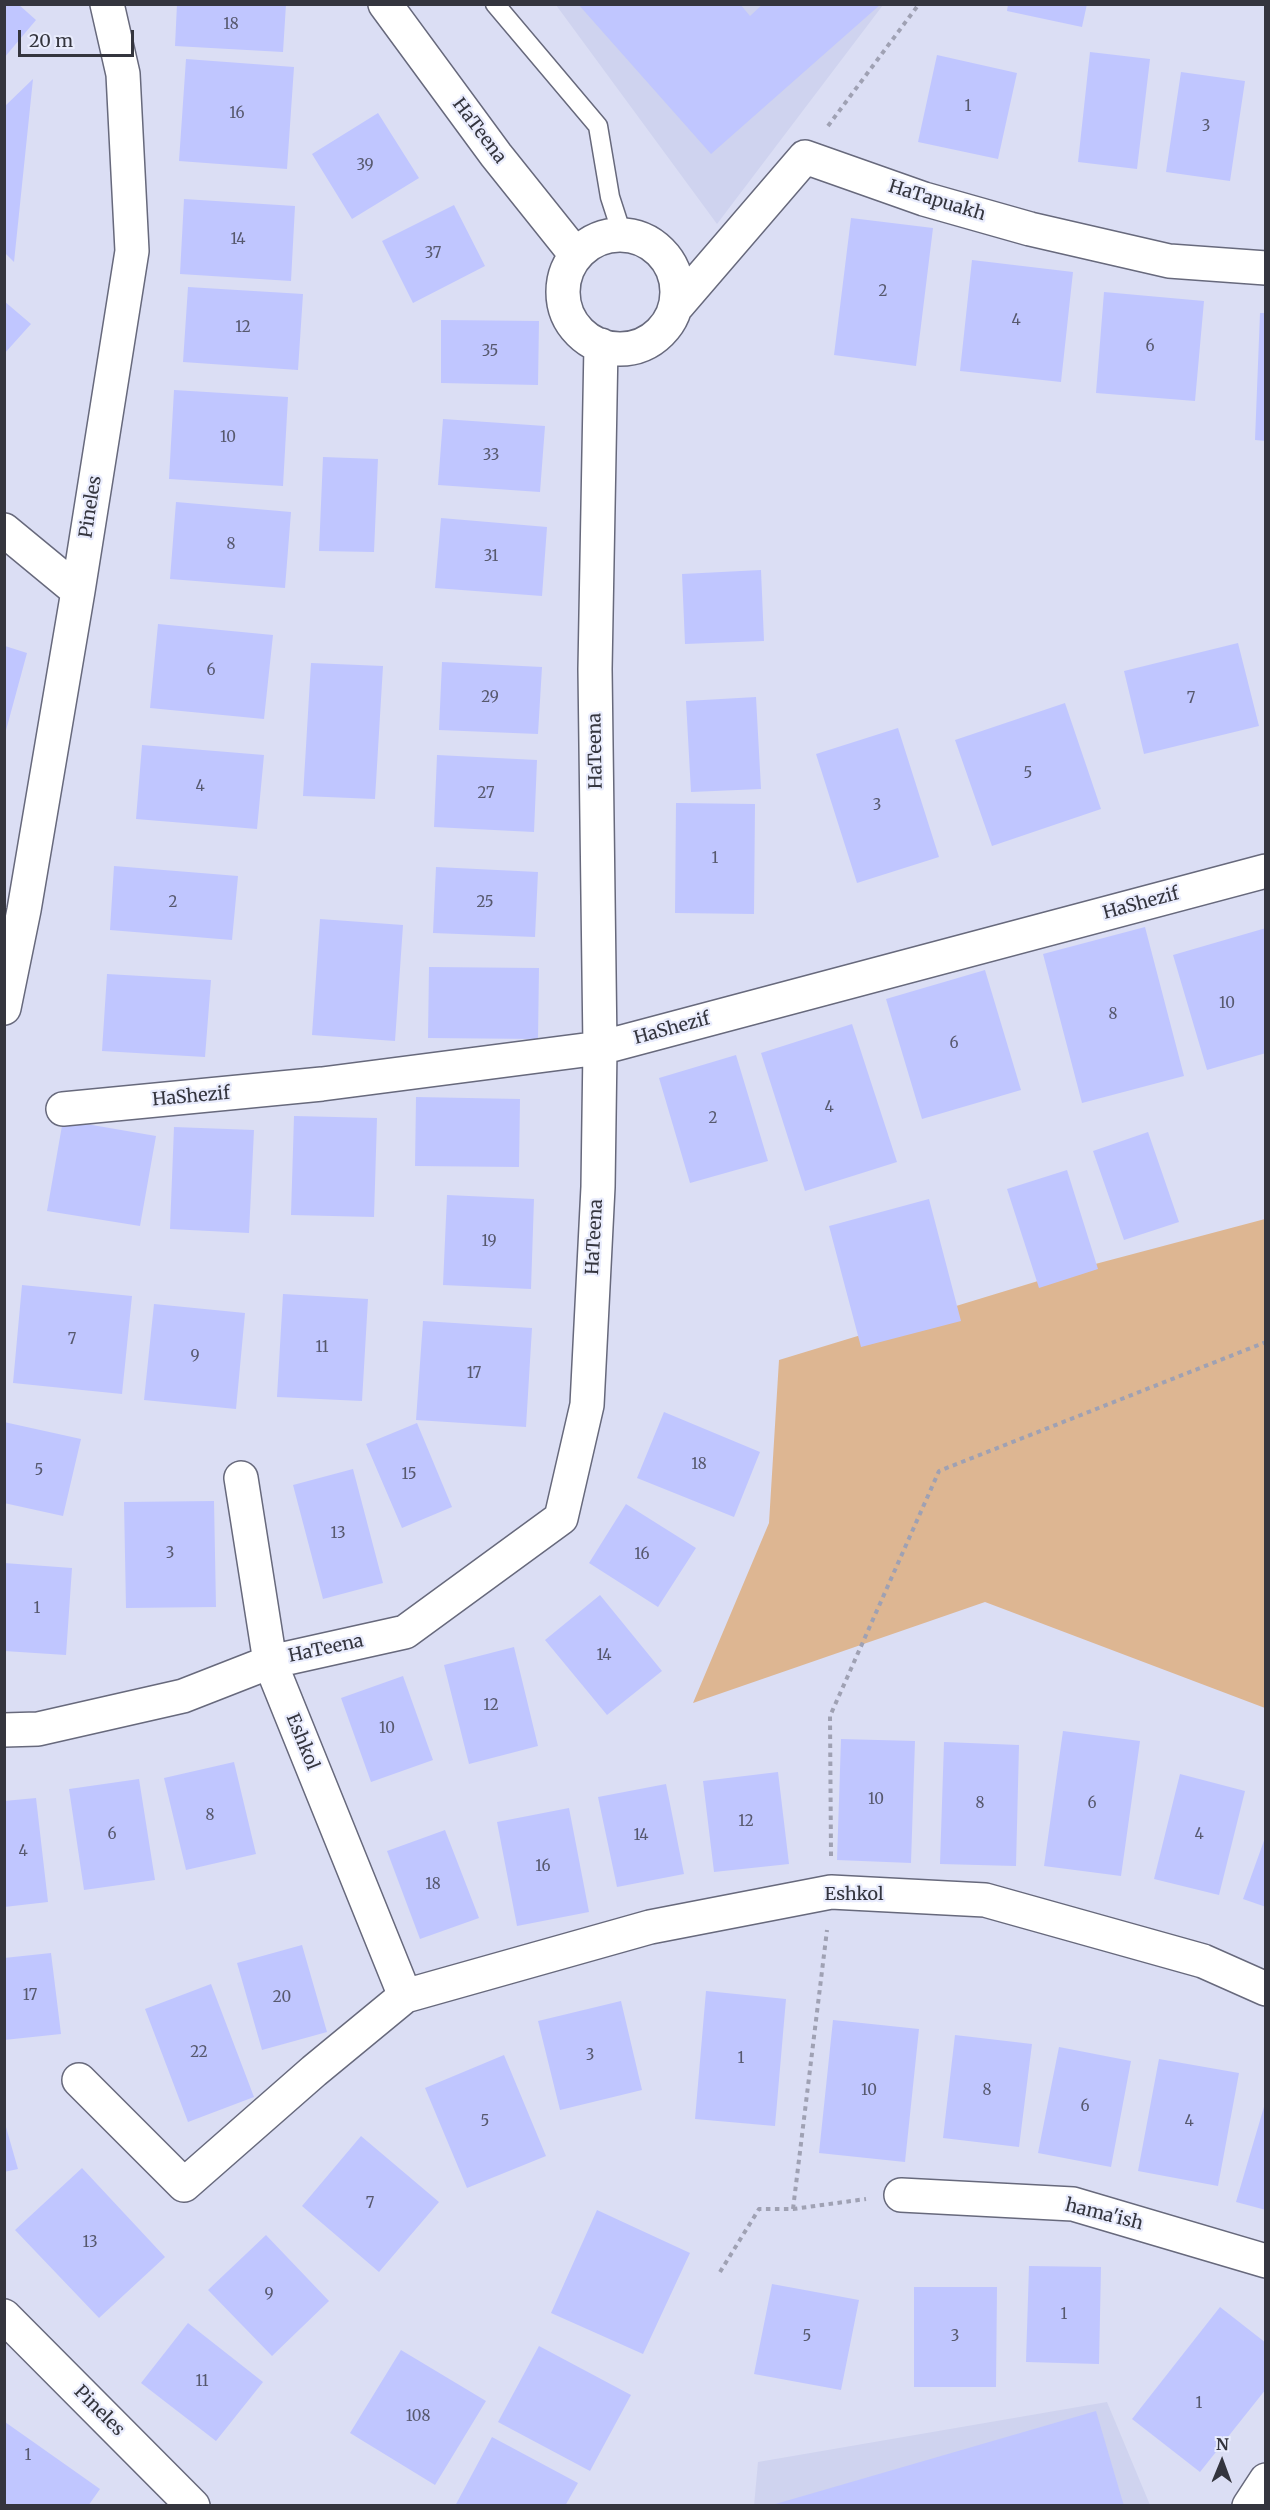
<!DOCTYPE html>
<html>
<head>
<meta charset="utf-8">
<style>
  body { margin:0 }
  #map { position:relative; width:1270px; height:2510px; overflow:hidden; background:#dbdef4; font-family:Merriweather,serif }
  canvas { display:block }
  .frame { position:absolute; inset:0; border:6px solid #34353e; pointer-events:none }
  .north { position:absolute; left:1192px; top:2432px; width:60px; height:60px; -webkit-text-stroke:4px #e9ecfd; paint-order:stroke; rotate:1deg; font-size:16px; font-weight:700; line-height:24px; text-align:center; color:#34353e }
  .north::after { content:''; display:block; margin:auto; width:21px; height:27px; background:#34353e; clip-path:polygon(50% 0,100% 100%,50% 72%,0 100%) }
  .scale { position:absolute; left:18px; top:30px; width:116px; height:27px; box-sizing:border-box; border:3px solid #34353e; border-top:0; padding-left:8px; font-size:18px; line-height:21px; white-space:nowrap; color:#34353e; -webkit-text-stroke:4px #e9ecfd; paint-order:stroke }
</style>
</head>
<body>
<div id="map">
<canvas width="1270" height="2510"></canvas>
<div class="frame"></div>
<div class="north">N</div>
<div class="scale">20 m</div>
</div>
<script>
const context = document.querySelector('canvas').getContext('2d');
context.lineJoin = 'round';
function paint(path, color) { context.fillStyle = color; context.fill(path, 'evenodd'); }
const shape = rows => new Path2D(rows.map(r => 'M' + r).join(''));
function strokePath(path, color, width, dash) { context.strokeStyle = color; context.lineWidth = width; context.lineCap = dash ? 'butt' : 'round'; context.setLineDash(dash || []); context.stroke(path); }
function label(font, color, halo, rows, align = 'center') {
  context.font = font + ' Merriweather,serif'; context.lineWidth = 4.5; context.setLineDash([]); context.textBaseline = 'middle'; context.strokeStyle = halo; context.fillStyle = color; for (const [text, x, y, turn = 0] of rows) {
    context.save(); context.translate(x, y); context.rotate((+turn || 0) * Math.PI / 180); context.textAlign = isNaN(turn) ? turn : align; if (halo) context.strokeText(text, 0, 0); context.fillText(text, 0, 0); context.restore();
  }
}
paint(shape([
  [556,5,883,5,717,224],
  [1107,2402,1150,2505,754,2506,758,2462]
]), '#cfd3ef');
paint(shape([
  [1265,1219,1265,1708,985,1602,693,1703,769,1523,779,1360,1084,1267]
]), '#ddb692');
paint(shape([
  [4,4,18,4,36,20,4,58],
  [177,4,286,4,283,52,175,46],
  [578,4,740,4,750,16,763,4,881,4,711,154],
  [1008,4,1087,4,1082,27,1007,11],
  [1090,52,1150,59,1137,169,1078,162],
  [937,55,1017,73,998,159,918,142],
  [186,59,294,67,287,169,179,161],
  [1181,72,1245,81,1230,181,1166,172],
  [33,79,14,262,4,252,4,107],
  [378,113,419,178,352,219,312,154],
  [184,199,295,206,291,281,180,274],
  [454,205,485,266,413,303,382,241],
  [851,218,933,228,916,366,834,355],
  [972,260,1073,272,1061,382,960,371],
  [188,287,303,294,298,370,183,362],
  [1104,292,1204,301,1195,401,1096,393],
  [4,301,31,324,4,354],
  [1260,313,1266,313,1266,441,1255,440],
  [441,320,539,321,538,385,441,383],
  [174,390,288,397,283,486,169,479],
  [443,419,545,426,540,492,438,485],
  [323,457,378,459,374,552,319,551],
  [176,502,291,512,285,588,170,579],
  [441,518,547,527,542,596,435,588],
  [761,570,764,641,685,644,682,574],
  [158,624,273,635,264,719,150,708],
  [1238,643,1259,726,1144,754,1124,671],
  [5,646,27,653,5,734],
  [442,662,542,667,538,734,439,730],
  [311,663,383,666,375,799,303,796],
  [756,697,761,789,691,792,686,701],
  [1065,703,1101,809,992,846,955,740],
  [898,728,939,857,857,883,816,754],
  [142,745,264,755,257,829,136,819],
  [437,755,537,760,534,832,434,827],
  [676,803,755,804,754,914,675,913],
  [114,866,238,876,232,940,110,930],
  [436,867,538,872,535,937,433,933],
  [320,919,403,925,395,1041,312,1035],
  [1145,927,1184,1076,1082,1103,1043,954],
  [1266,928,1266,1053,1207,1070,1173,955],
  [429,967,539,968,538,1039,428,1038],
  [985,970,1021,1090,922,1119,886,999],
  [107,974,211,980,205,1057,102,1051],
  [852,1024,897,1162,805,1191,761,1053],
  [736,1055,768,1161,690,1183,659,1078],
  [416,1097,520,1099,519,1167,415,1166],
  [294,1116,377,1118,374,1217,291,1215],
  [63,1120,156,1136,140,1226,47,1211],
  [174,1127,254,1130,249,1233,170,1229],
  [1148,1132,1179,1222,1124,1240,1093,1151],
  [1067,1170,1098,1269,1039,1288,1007,1189],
  [447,1195,534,1199,531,1289,443,1285],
  [929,1199,961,1321,861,1347,829,1226],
  [22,1285,132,1296,122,1394,13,1383],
  [283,1294,368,1299,362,1401,277,1397],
  [154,1304,245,1313,236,1409,144,1400],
  [423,1321,532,1328,526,1427,416,1420],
  [664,1412,760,1452,734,1517,637,1478],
  [4,1422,81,1439,63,1516,4,1503],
  [417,1423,452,1507,402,1528,366,1444],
  [353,1469,383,1583,323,1599,293,1485],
  [214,1501,216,1607,126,1608,124,1502],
  [626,1504,696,1548,658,1607,589,1563],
  [4,1563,72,1568,66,1655,4,1651],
  [600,1595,662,1671,607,1715,545,1640],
  [514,1647,538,1746,469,1764,444,1665],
  [403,1676,433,1760,371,1782,341,1698],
  [1063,1731,1140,1741,1121,1876,1044,1866],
  [841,1739,915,1741,911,1863,837,1860],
  [944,1742,1019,1745,1016,1866,940,1864],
  [234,1762,256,1854,186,1870,164,1778],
  [778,1772,789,1864,714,1872,703,1781],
  [1180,1774,1245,1791,1219,1895,1154,1879],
  [139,1779,155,1880,84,1890,69,1789],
  [666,1784,684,1874,617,1887,598,1797],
  [36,1798,48,1902,4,1907,4,1801],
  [569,1808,589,1912,517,1926,497,1822],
  [445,1830,479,1918,420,1939,387,1851],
  [1266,1835,1266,1907,1243,1899],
  [302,1945,327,2032,262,2050,237,1963],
  [51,1953,61,2034,4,2040,4,1958],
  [211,1984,254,2097,188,2122,145,2009],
  [706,1991,786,1999,775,2126,695,2119],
  [621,2001,642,2090,560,2110,538,2021],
  [833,2020,919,2029,905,2162,819,2153],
  [955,2035,1032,2044,1019,2147,943,2138],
  [1059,2047,1131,2061,1111,2167,1038,2153],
  [504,2055,546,2156,467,2188,425,2088],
  [1159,2059,1239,2073,1218,2186,1138,2171],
  [1266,2100,1266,2210,1236,2202],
  [4,2120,18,2169,4,2172],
  [361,2136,439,2202,379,2272,302,2206],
  [82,2168,165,2257,99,2318,15,2230],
  [597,2210,690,2253,643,2354,551,2313],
  [266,2235,329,2301,272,2356,208,2290],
  [1029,2266,1101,2267,1099,2364,1026,2362],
  [772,2284,859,2300,841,2390,754,2374],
  [914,2287,997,2287,996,2387,914,2387],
  [1220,2307,1266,2343,1266,2389,1200,2472,1132,2419],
  [188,2323,263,2382,216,2441,141,2383],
  [539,2346,631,2395,590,2471,498,2422],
  [401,2350,486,2401,435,2485,350,2433],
  [1096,2411,1124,2506,772,2506,772,2505],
  [5,2422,100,2489,88,2506,5,2506],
  [492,2437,578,2483,565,2506,455,2506]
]), '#c0c6ff');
const service = shape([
  [495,4,598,126,610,197,622,234]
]);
const minor = shape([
  [385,4,496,155,576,255],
  '563 292a57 57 0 1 1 114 0a57 57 0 1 1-114 0Z',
  [676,307,805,157,924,199,1030,229,1169,261,1266,268],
  [4,530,78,591],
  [4,1008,24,910,78,591,132,251,123,74,107,4],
  [63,1109,322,1084,600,1048,1266,871],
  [241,1478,270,1662,405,1996],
  [4,1730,38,1729,183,1696,270,1662,405,1632,561,1518,587,1405,598,1187,600,1048,595,669,601,345],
  [79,2080,184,2185,314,2071,405,1996,650,1927,831,1892,985,1900,1203,1961,1266,1989],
  [901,2195,1073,2204,1266,2261],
  [4,2316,193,2506],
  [1249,2506,1266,2480]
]);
strokePath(service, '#67697c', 21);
strokePath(minor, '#67697c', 36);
strokePath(shape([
  [828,126,919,4],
  [831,1856,830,1716,939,1471,1266,1342],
  [793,2209,827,1930],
  [720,2272,759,2209,793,2209,866,2199]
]), '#9fa1b3', 4, [4.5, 4.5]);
strokePath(service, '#fff', 18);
strokePath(minor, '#fff', 33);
label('15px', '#57596e', null, [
  ["18",231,25],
  ["1",968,107],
  ["16",237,114],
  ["3",1206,127],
  ["39",365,166],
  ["14",238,240],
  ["37",433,254],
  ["2",883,292],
  ["4",1016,321],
  ["12",243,328],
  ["6",1150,347],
  ["35",490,352],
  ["10",228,438],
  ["33",491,456],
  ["8",231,545],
  ["31",491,557],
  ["6",211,671],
  ["29",490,698],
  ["7",1191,699],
  ["5",1028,774],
  ["4",200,787],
  ["27",486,794],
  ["3",877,806],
  ["1",715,859],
  ["2",173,903],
  ["25",485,903],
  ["10",1227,1004],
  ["8",1113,1015],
  ["6",954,1044],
  ["4",829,1108],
  ["2",713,1119],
  ["19",489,1242],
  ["7",72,1340],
  ["11",322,1348],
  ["9",195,1357],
  ["17",474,1374],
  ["18",699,1465],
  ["5",39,1471],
  ["15",409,1475],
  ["13",338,1534],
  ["3",170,1554],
  ["16",642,1555],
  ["1",37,1609],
  ["14",604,1656],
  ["12",491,1706],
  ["10",387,1729],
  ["10",876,1800],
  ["8",980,1804],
  ["6",1092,1804],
  ["8",210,1816],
  ["12",746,1822],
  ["6",112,1835],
  ["4",1199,1835],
  ["14",641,1836],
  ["4",23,1852],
  ["16",543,1867],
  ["18",433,1885],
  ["17",30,1996],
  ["20",282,1998],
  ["22",199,2053],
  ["3",590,2056],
  ["1",741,2059],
  ["10",869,2091],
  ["8",987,2091],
  ["6",1085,2107],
  ["5",485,2122],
  ["4",1189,2122],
  ["7",370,2204],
  ["13",90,2243],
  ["9",269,2295],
  ["1",1064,2315],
  ["5",807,2337],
  ["3",955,2337],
  ["11",202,2382],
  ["1",1199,2404],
  ["108",418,2417],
  ["1",28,2456]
]);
label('18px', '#34353e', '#e9ecfd', [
  ["HaTeena",479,131,53],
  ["HaTapuakh",937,201,17],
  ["Pineles",91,507,-81],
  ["HaTeena",596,751,-91],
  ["HaShezif",1141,904,-15],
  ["HaShezif",672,1029,-15],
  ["HaShezif",191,1097,-5],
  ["HaTeena",595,1237,-87],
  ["HaTeena",326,1649,-12],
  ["Eshkol",302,1742,68],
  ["Eshkol",854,1895],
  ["hama'ish",1104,2215,14],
  ["Pineles",99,2411,45]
]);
</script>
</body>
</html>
